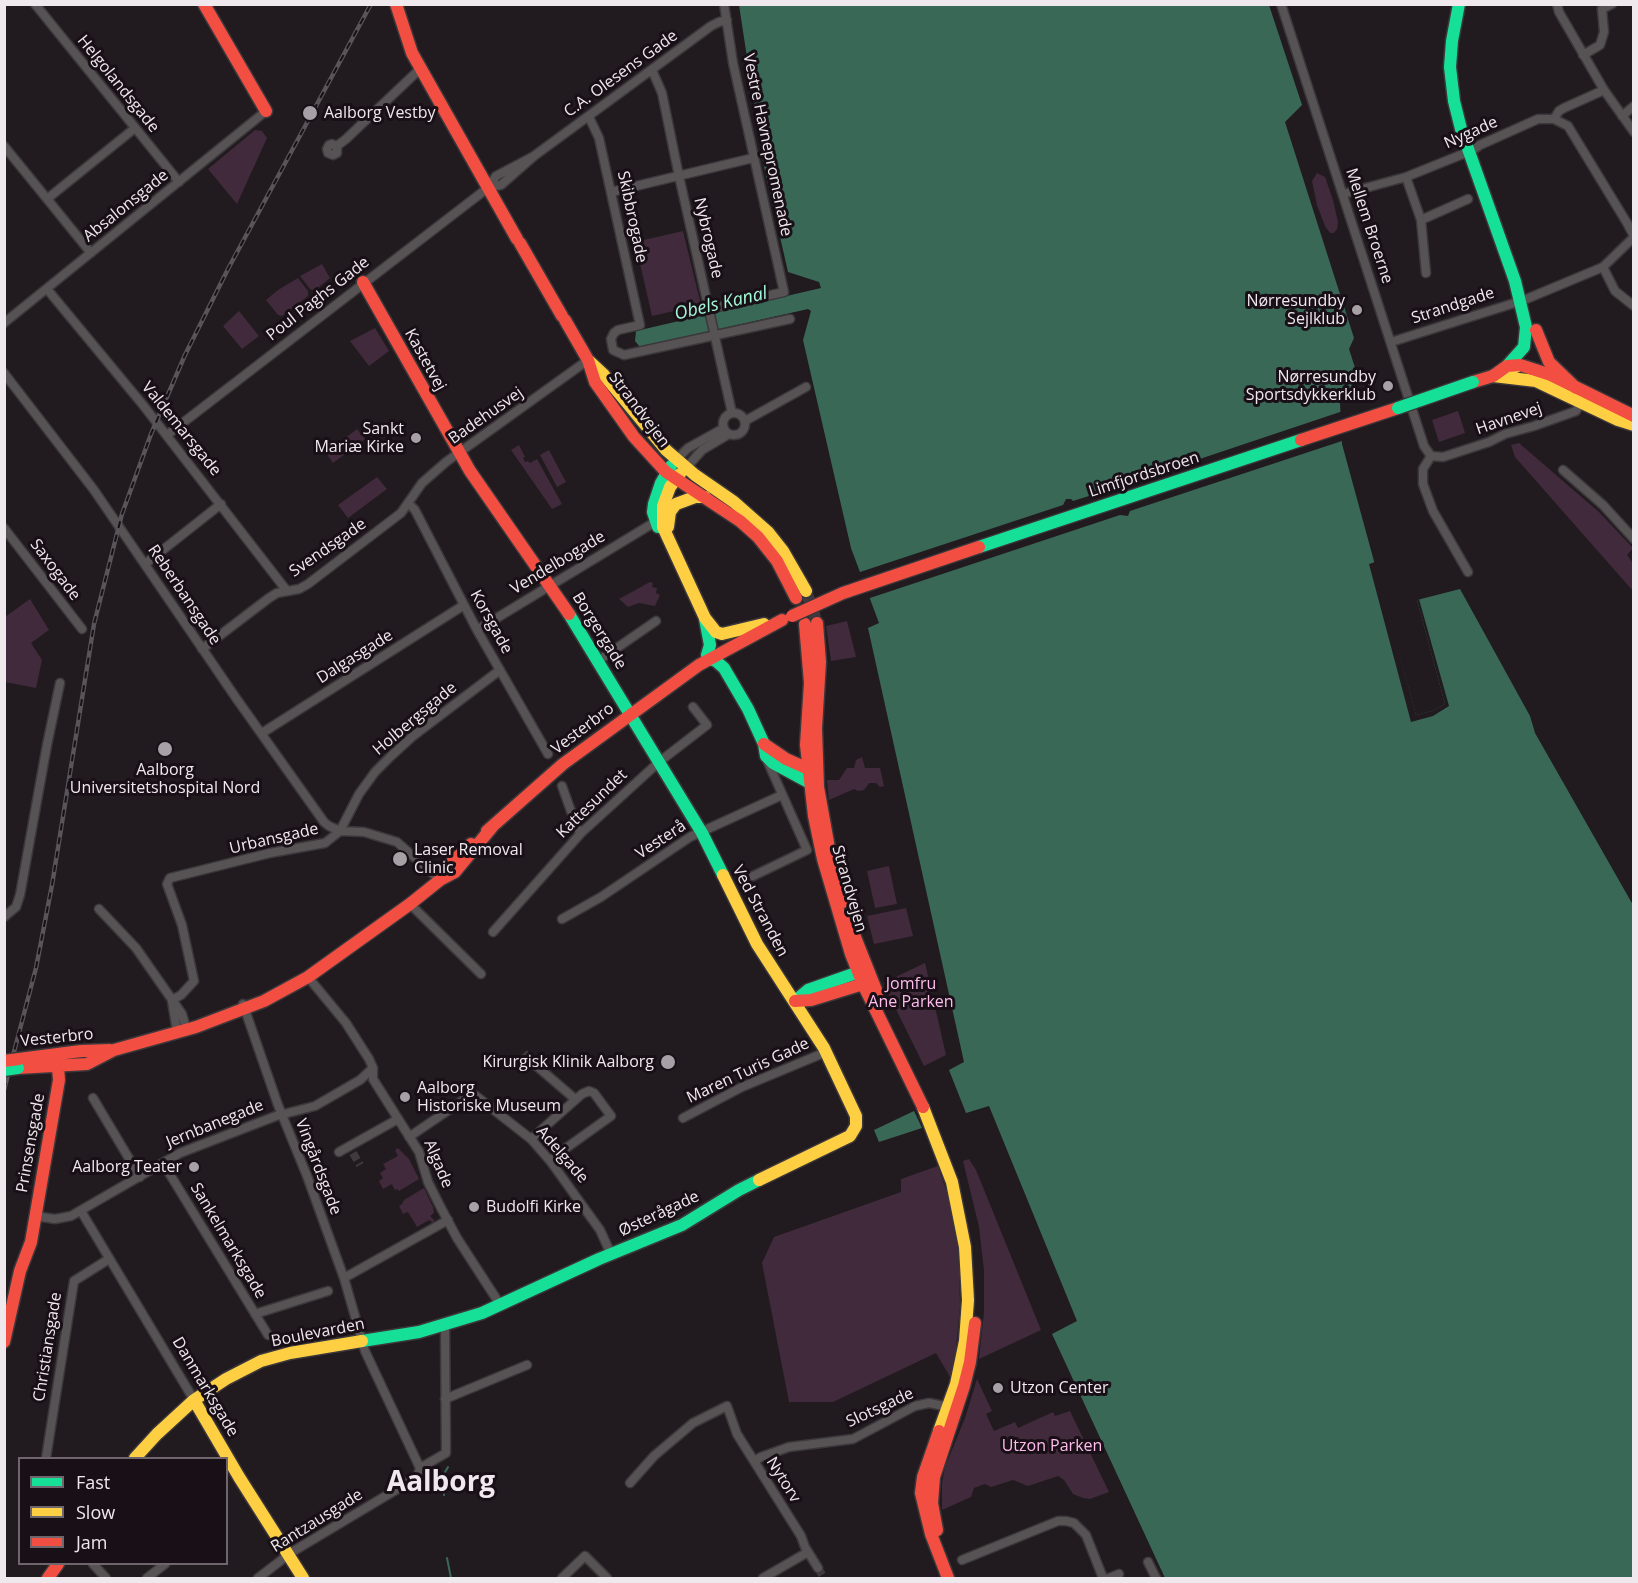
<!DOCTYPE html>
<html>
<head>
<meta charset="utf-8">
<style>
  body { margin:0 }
  #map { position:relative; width:1638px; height:1583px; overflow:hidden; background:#211b1f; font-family:"Open Sans",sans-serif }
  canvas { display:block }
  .frame { position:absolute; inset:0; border:6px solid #efe8ed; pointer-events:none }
  .legend { position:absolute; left:18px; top:1457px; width:210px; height:108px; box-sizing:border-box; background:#191017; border:2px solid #6f666d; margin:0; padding:8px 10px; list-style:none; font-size:18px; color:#efe8ed }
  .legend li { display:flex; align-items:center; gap:12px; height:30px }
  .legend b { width:30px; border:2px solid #6f666d }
</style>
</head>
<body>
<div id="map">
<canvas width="1638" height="1583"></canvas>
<div class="frame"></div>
<ul class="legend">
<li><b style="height:8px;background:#16e098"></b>Fast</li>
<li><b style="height:8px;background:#ffcf43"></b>Slow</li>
<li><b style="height:8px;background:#f24e42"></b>Jam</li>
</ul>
</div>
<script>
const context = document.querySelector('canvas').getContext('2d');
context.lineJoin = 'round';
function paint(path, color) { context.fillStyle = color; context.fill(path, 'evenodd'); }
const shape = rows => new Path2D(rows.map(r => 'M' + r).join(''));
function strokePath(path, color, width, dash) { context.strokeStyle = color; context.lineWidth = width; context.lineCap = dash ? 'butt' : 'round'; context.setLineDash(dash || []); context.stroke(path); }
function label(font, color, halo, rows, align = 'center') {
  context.font = font + ' "Open Sans",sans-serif'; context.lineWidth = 6; context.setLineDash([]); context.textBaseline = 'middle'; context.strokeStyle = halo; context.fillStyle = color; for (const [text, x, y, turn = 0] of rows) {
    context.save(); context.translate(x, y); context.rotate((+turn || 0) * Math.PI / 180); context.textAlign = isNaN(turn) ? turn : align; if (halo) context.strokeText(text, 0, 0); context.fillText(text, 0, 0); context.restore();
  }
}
paint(shape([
  [255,130,262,131,267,138,237,204,208,169],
  [1317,173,1325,177,1333,200,1338,222,1337,229,1334,233,1330,233,1325,226,1317,205,1312,181],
  [683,231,701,305,652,316,635,242],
  [322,264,330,278,314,291,310,289,300,276],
  [298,278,308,291,308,296,282,316,278,315,266,300,278,290],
  [239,311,259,336,242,349,223,326],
  [375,328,389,351,369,366,350,341],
  [1458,411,1465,433,1439,442,1432,420],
  [357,429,365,439,333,463,326,453],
  [1519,443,1599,512,1633,548,1627,555,1633,563,1633,591,1515,457,1511,445],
  [519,445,525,457,523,458,525,462,528,461,530,463,537,459,562,504,552,509,511,450],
  [549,450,566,482,557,487,540,455],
  [377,477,387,489,348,518,338,505],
  [650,582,653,583,652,587,657,588,656,593,660,595,655,606,639,603,628,607,619,599],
  [30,599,49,630,31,643,42,660,36,688,5,682,5,617],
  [847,621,856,657,831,661,826,626],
  [862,757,865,768,880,768,884,786,880,787,876,783,869,783,864,790,858,791,854,789,829,800,827,780,839,780,847,768,854,768,856,760],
  [889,866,897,904,875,908,867,871],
  [906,908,913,936,874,944,867,916],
  [925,963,946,1055,924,1066,883,983],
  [398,1148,409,1159,419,1179,399,1191,397,1189,395,1190,392,1184,383,1189,379,1181,383,1178,380,1173,386,1169,383,1164,398,1156,395,1150],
  [969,1159,976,1170,1041,1330,979,1359,984,1312,984,1271,979,1227,963,1161],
  [938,1166,949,1199,957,1236,959,1267,960,1306,953,1382,936,1353,833,1402,789,1402,762,1263,774,1237,901,1192,901,1179],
  [424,1188,433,1207,434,1213,430,1216,434,1220,433,1223,429,1220,417,1227,408,1212,403,1214,399,1206,402,1204,404,1200],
  [977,1379,992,1411,986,1414,994,1431,1015,1422,1018,1428,1053,1412,1055,1416,1070,1411,1109,1492,1090,1499,1083,1498,1073,1494,1064,1480,1058,1476,1028,1486,1013,1480,991,1487,985,1484,974,1488,971,1497,942,1510,942,1483,945,1467,965,1418]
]), '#412a3b');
paint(shape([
  [739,5,1269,5,1302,105,1285,122,1354,338,1349,349,1358,377,1340,403,1342,444,1416,715,1432,711,1445,704,1417,600,1460,589,1530,716,1535,733,1633,905,1633,1578,1165,1578,1052,1334,1077,1321,989,1106,966,1113,949,1070,964,1062,868,628,879,623,851,548,803,340,811,311,808,309,640,347,635,341,636,331,821,288,819,282,788,272,763,162],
  [914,1111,922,1128,879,1142,874,1130]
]), '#3a6857');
paint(shape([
  [1343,411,1345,440,1130,511,1128,516,1120,515,867,599,857,573,1063,505,1066,499,1071,499,1073,501,1111,489,1114,483,1119,483,1122,485],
  [1375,562,1416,715,1432,711,1445,704,1417,600,1419,599,1449,706,1433,716,1411,722,1369,564]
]), '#211b1f');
strokePath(shape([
  [444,1495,443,1485,446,1480,444,1474,448,1467],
  [447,1558,451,1578]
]), '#3a6857', 2);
strokePath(shape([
  [524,1053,532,1062],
  [353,1153,360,1165],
  [818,1568,824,1578]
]), '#403a3e', 8, [8, 4]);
strokePath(shape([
  [806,591,817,623]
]), '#403a3e', 12, [12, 6]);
const street = shape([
  [35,4,179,182],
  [1281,4,1424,446,1431,456],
  [1557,4,1559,12,1604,90,1634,132],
  [1583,55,1600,45,1604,32,1602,9,1612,4],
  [652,70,662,93,679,176,732,413],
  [1622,116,1634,106],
  [589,117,599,138,640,325,618,330,614,333,611,339,613,350,624,355,790,319],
  [1554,119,1559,111,1564,108,1604,90],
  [4,146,91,253],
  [337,146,337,153,333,155,328,153,327,149,329,145,332,144,337,146,346,139,421,68],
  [1406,177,1421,220,1468,199],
  [489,187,501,185,534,156,711,26,719,22,727,20],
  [611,192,753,158],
  [1343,194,1406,177,1473,150,1480,145,1538,119,1554,119,1568,126,1627,223,1634,236],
  [47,199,135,128],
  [1421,220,1426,273],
  [1603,267,1615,291,1634,306],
  [47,289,143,405,287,591],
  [709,309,784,292,733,63,724,4],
  [4,323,266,111],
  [1391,342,1524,300,1603,267,1634,237],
  [4,373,94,490,236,698,324,822,329,826,340,831,359,794,375,772,390,757,413,736,500,670],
  '723 424a11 11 0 1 1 22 0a11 11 0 1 1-22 0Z',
  [745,421,806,387],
  [167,435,489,187,496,176,534,156],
  [1431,456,1443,457,1489,442,1505,434,1534,426,1576,411,1583,399],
  [1431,456,1423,469,1423,484,1433,511,1468,572],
  [676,460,688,448,724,428],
  [686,468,702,450,729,434],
  [1563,470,1603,505,1634,539],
  [409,504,415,510,477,630,548,754],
  [4,528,82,629],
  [145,564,221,504],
  [477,630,655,522],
  [202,649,269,598,277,593,299,589,308,584,401,513,422,483,446,462,588,360],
  [598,661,656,621],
  [262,733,464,605],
  [562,786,577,828,581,833],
  [753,876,807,850,767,760],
  [410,904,481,974],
  [99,909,136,948,182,1014,186,1028],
  [4,917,16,907,20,895,47,745,60,683],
  [562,919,601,897,690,837,782,795],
  [493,932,581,833,659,762,707,725,693,707],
  [308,977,346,1023,369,1059,373,1068,373,1079,419,1152,428,1182,440,1206,457,1238,501,1306],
  [172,1000,181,995,194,981,182,925,167,884,170,878,270,853,325,843,340,831,364,832,397,842,440,880],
  [172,1001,177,1031],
  [243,1004,278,1105,307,1176,344,1278,365,1351,420,1468],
  [532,1062,575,1099],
  [93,1098,140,1177],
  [683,1118,742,1087,826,1052],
  [409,1137,465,1099,476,1096,531,1139,551,1162,600,1230,611,1254],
  [531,1139,582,1094,589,1091,594,1093,611,1116,555,1156,551,1162],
  [339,1152,398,1119],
  [163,1163,268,1335],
  [81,1211,194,1400],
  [35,1216,55,1219,71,1216,180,1153,276,1116,315,1106,360,1080,373,1068],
  [344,1278,448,1220],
  [255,1314,328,1291],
  [445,1399,527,1365],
  [46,1458,74,1281,109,1259],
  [754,1461,761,1457,789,1447,853,1439,915,1406,929,1403,949,1407],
  [420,1468,446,1453,445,1324],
  [630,1483,654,1456,693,1423,727,1406,737,1434,801,1536,805,1547,818,1568],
  [962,1560,1058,1521,1066,1521,1074,1523,1086,1535,1103,1578],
  [1148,1562,1156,1578],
  [93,1564,106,1578],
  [147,1578,165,1564],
  [258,1578,292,1552,404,1485,418,1475,420,1468],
  [562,1578,585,1556,607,1578],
  [763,1578,808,1552],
  [1109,1578,1119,1574]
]);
const fast = shape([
  [1459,4,1452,41,1450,67,1454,101,1461,129,1515,281,1526,327,1524,347,1507,366],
  [658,527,653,512,654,504,661,483,671,466],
  [979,547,1301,440],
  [569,614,702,833,723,875],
  [705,619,710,645,707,655],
  [710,659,716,661,724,668,748,709,764,744,766,756,773,763,810,783],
  [795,1001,808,990,859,972],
  [362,1341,419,1332,482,1313,599,1259,682,1225,739,1190,759,1180]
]);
const slow = shape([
  [589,361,604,375,666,450,695,475,734,502,768,532,783,551,806,591],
  [1493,376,1536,381,1618,420,1634,425],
  [1493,376,1516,367],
  [680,474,670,487,663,506,663,527,705,618,716,632,722,634,764,624],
  [668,527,670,512,676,504,695,497,705,497],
  [723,875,757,944,824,1048,856,1116,856,1126,850,1136,759,1180],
  [923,1107,952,1182,965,1247,968,1300,965,1341,956,1384,939,1431],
  [194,1400,239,1477,303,1578],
  [135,1458,157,1434,194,1400,226,1379,261,1361,290,1353,362,1341]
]);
const jam = shape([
  [204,4,266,111],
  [396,4,412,53,517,239],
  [520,243,562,316],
  [363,282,470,471,569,614],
  [565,320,588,360,595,382,634,437,666,472,740,521,758,537,777,561,796,598],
  [1536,330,1549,362,1576,388],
  [1473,382,1493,376,1507,366,1520,365,1551,375,1634,416],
  [1301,440,1398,408],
  [817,623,820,662,816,728,818,787,831,859,843,902],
  [805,624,810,683,806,745,814,816,823,859,851,954,863,984,923,1107],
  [764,744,786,759,813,771],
  [487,831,563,764,699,665,782,620],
  [440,880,448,866,471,844],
  [849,922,880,1000],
  [795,1001,811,1000,863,984],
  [19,1059,81,1051,110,1050],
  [18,1068,87,1064,114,1050,196,1027,264,1001,308,977,410,904,440,880,455,872,493,826],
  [4,1342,20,1271,31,1242,59,1080,57,1055],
  [939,1431,923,1477,921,1493,931,1534,948,1578],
  [937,1530,932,1503,934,1477,964,1386,970,1362,975,1323],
  [48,1578,58,1564]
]);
strokePath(street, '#3b373a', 11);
strokePath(fast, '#3b373a', 15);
strokePath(slow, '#3b373a', 15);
strokePath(jam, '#3b373a', 15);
strokePath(street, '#575355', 8);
strokePath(fast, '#16e098', 12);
strokePath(slow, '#ffcf43', 12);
strokePath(jam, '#f24e42', 12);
const rail = shape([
  [4,1090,36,968,52,885,94,624,122,514,151,434,185,355,228,269,371,4]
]);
strokePath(rail, '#585457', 4.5);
strokePath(rail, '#191017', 2, [7]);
const fastBridge = shape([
  [1398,408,1473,382],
  [4,1070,18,1068]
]);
const jamBridge = shape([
  [792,616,843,593,979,547],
  [4,1061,19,1059]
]);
strokePath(fastBridge, '#3b373a', 15, []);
strokePath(jamBridge, '#3b373a', 15, []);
strokePath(fastBridge, '#16e098', 12);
strokePath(jamBridge, '#f24e42', 12);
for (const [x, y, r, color] of [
  [310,113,8,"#a7a0a5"],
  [1357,310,6,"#a7a0a5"],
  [1388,386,6,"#a7a0a5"],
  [416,438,6,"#a7a0a5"],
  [165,749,8,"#a7a0a5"],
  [400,859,8,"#a7a0a5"],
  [668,1062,8,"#a7a0a5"],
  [405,1097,6,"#a7a0a5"],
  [194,1167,6,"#a7a0a5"],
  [474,1207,6,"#a7a0a5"],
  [998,1388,6,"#a7a0a5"]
]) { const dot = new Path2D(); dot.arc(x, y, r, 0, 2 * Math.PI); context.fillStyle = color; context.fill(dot); strokePath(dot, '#191017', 2); }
label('16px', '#efe8ed', '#191017', [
  ["C.A. Olesens Gade",621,74,-36],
  ["Helgolandsgade",118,84,51],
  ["Nygade",1471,133,-24],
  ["Vestre Havnepromenade",767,145,78],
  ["Absalonsgade",126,206,-39],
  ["Skibbrogade",632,217,78],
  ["Mellem Broerne",1369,226,72],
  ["Nybrogade",708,238,77],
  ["Poul Paghs Gade",318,299,-38],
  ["Strandgade",1453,306,-18],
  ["Kastetvej",425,360,61],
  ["Strandvejen",639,410,53],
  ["Badehusvej",486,416,-35],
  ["Havnevej",1509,419,-19],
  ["Valdemarsgade",181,429,51],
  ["Limfjordsbroen",1144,475,-18],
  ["Svendsgade",328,548,-35],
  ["Vendelbogade",558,563,-31],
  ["Saxogade",55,570,53],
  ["Reberbansgade",184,595,56],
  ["Korsgade",491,622,61],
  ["Borgergade",599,631,58],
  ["Dalgasgade",355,657,-32],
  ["Holbergsgade",415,719,-40],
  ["Vesterbro",583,729,-37],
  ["Kattesundet",592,804,-44],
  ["Urbansgade",274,839,-13],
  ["Vesterå",661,840,-33],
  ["Strandvejen",849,889,74],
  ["Ved Stranden",760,911,62],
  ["Vesterbro",57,1038,-6],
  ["Maren Turis Gade",748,1071,-25],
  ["Jernbanegade",215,1124,-22],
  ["Prinsensgade",31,1143,-80],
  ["Adelgade",562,1155,49],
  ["Algade",438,1164,67],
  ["Vingårdsgade",318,1167,69],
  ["Østerågade",659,1214,-25],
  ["Sankelmarksgade",228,1241,59],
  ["Boulevarden",318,1333,-11],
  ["Christiansgade",48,1347,-81],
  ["Danmarksgade",205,1387,59],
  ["Slotsgade",880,1408,-25],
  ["Nytorv",783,1480,58],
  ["Rantzausgade",317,1521,-32]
]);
label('16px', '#efe8ed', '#191017', [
  ["Aalborg Vestby",324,113],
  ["Nørresundby",1345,301,"right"],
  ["Sejlklub",1345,319,"right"],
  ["Nørresundby",1376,377,"right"],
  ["Sportsdykkerklub",1376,395,"right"],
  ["Sankt",404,429,"right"],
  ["Mariæ Kirke",404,447,"right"],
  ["Aalborg",165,770,"center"],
  ["Universitetshospital Nord",165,788,"center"],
  ["Laser Removal",414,850],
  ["Clinic",414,868],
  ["Kirurgisk Klinik Aalborg",654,1062,"right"],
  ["Aalborg",417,1088],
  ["Historiske Museum",417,1106],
  ["Aalborg Teater",182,1167,"right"],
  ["Budolfi Kirke",486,1207],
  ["Utzon Center",1010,1388]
], 'left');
label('16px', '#febdec', '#191017', [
  ["Jomfru",911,984],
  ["Ane Parken",911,1002],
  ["Utzon Parken",1052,1446]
]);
label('italic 18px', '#a3f8d6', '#191017', [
  ["Obels Kanal",721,304,-13]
]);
label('bold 28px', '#efe8ed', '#191017', [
  ["Aalborg",441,1483]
]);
</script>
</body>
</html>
